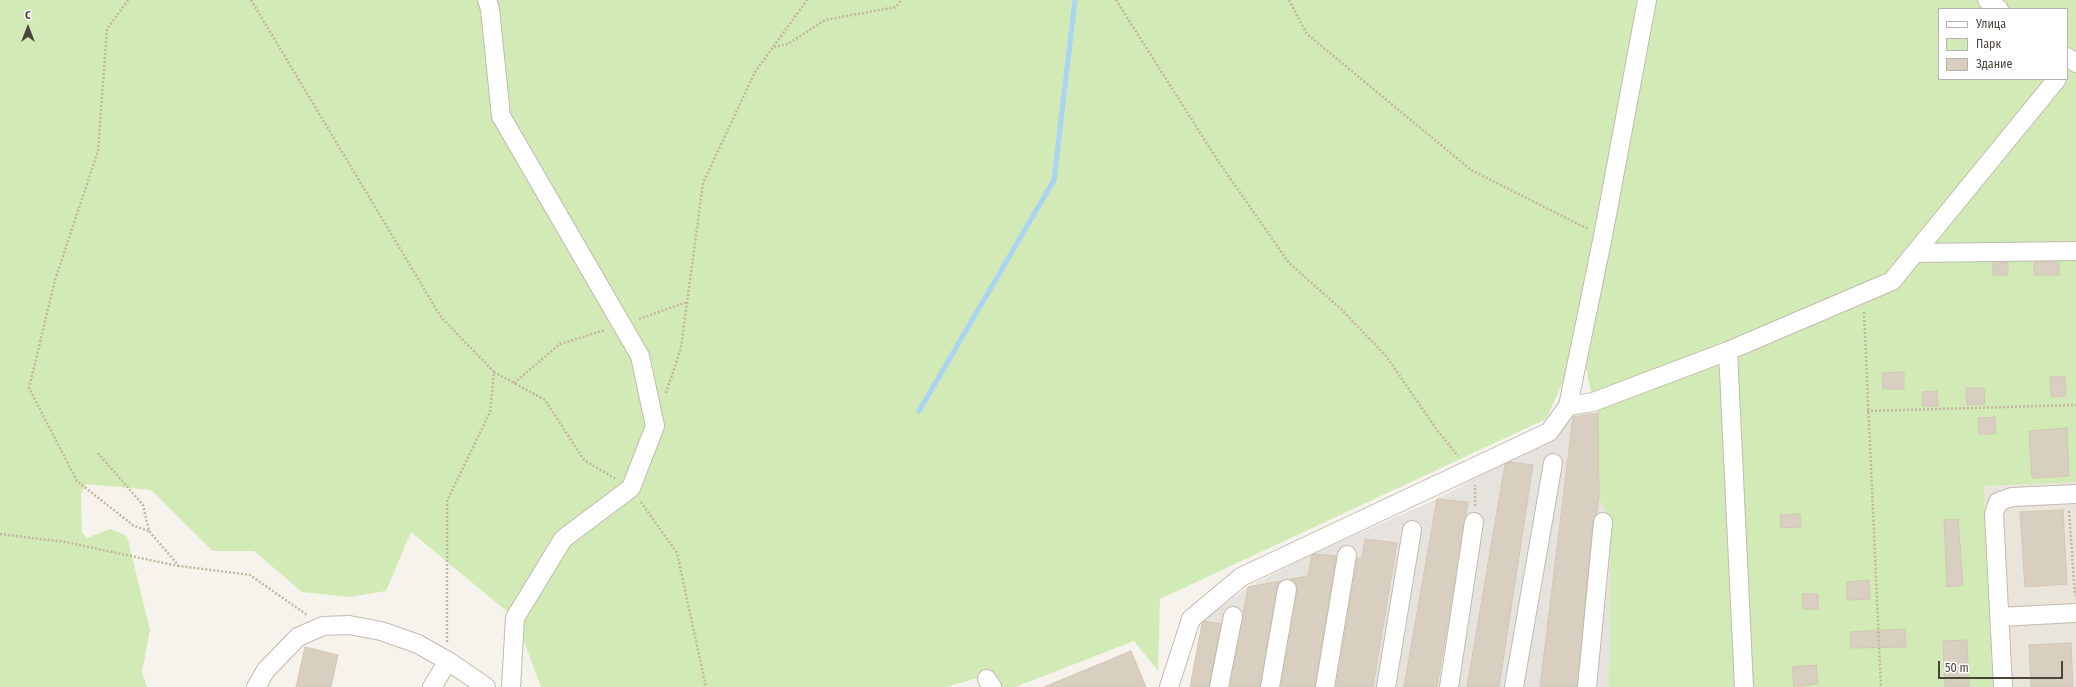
<!DOCTYPE html>
<meta charset="utf-8">
<style>
body{margin:0}
#map{position:relative;width:2076px;height:687px;overflow:hidden;background:#f6f3ec;font-family:"Fira Sans Condensed",sans-serif}
canvas{display:block}
.legend{position:absolute;left:1938px;top:8px;width:130px;height:72px;box-sizing:border-box;background:#fff;border:1px solid #b7b4b0;margin:0;padding:5px 7px;list-style:none;font-size:12px;color:#4b4439}
.legend li{display:flex;align-items:center;gap:8px;height:20px}
.legend b{width:20px;border:1px solid #b7b4b0}
.north{position:absolute;left:8px;top:8px;width:40px;height:40px;-webkit-text-stroke:3px #fff;paint-order:stroke;rotate:0deg;font-size:11px;font-weight:700;line-height:16px;text-align:center;color:#4b4439}
.north::after{content:'';display:block;margin:auto;width:14px;height:18px;background:#4b4439;clip-path:polygon(50% 0,100% 100%,50% 72%,0 100%)}
.scale{position:absolute;left:1938px;top:661px;width:125px;height:18px;box-sizing:border-box;border:2px solid #4b4439;border-top:0;padding-left:5px;font-size:12px;line-height:14px;white-space:nowrap;color:#4b4439;-webkit-text-stroke:3px #fff;paint-order:stroke}
</style>
<div id="map">
<canvas width="2076" height="687"></canvas>
<ul class="legend">
<li><b style="height:5px;background:#fff"></b>Улица</li>
<li><b style="height:11px;background:#d2eab5"></b>Парк</li>
<li><b style="height:11px;background:#d8cfc1"></b>Здание</li>
</ul>
<div class="north">С</div>
<div class="scale">50 m</div>
</div>
<script>
const c = document.querySelector('canvas').getContext('2d');
c.lineJoin = 'round';
function fillPath(path, color) { c.fillStyle = color; c.fill(path, 'evenodd'); }
const toPath = rows => new Path2D(rows.map(r => 'M' + r).join(''));
function strokePath(path, color, width, dash) { c.strokeStyle = color; c.lineWidth = width; c.lineCap = dash ? 'butt' : 'round'; c.setLineDash(dash || []); c.stroke(path); }
const residential = toPath([
 [2076,482,2076,687,1993,687,1984,486]
]);
const industrial = toPath([
 [1574,412,1598,413,1599,498,1610,521,1609,687,1190,687,1202,621,1248,587,1312,554,1437,499,1506,461,1550,443]
]);
const green = toPath([
 [0,0,2076,0,2076,482,1984,486,1993,687,1609,687,1610,521,1599,498,1598,413,1593,402,1581,344,1546,419,1160,599,1158,671,1134,641,1015,687,995,687,990,674,947,687,541,687,515,618,411,532,386,591,348,597,302,592,254,551,213,551,151,490,86,484,81,493,82,533,87,538,110,529,127,536,150,630,142,672,147,687,0,687],
 [1939,9,2067,9,2067,79,1939,79]
]);
const stream = toPath([
 [919,411,1054,180,1075,0]
]);
const building = toPath([
 [2008,262,2008,275,1993,275,1993,263,2008,262],
 [2034,262,2059,262,2059,275,2034,275,2034,262],
 [1904,372,1904,389,1883,389,1882,373,1904,372],
 [2050,377,2065,377,2066,396,2051,397,2050,377],
 [1966,388,1984,388,1985,404,1967,405,1966,388],
 [1937,391,1938,406,1923,406,1922,392,1937,391],
 [1598,413,1599,498,1597,513,1593,521,1577,687,1540,687,1573,417,1598,413],
 [1995,417,1996,434,1979,434,1978,418,1995,417],
 [2067,428,2069,476,2032,478,2029,431,2067,428],
 [1510,462,1533,465,1499,687,1467,687,1505,464,1510,462],
 [1437,499,1468,502,1437,687,1404,687,1437,499],
 [2063,510,2067,584,2025,587,2020,512,2063,510],
 [1800,514,1801,527,1781,528,1780,515,1800,514],
 [1958,519,1963,585,1947,587,1944,520,1958,519],
 [1365,539,1397,543,1373,687,1336,687,1357,558,1362,558,1365,539],
 [1315,554,1336,556,1315,687,1281,687,1297,591,1297,585,1290,579,1308,576,1312,555,1315,554],
 [1869,580,1870,599,1847,600,1847,582,1869,580],
 [1281,581,1277,587,1260,687,1230,687,1248,587,1281,581],
 [1803,594,1818,594,1818,609,1803,609,1803,594],
 [1204,621,1221,624,1209,687,1190,687,1202,624,1204,621],
 [1905,629,1906,647,1851,648,1850,632,1905,629],
 [1967,640,1969,687,1945,687,1943,641,1967,640],
 [2071,643,2073,687,2031,687,2029,645,2071,643],
 [305,647,338,655,331,687,296,687,305,647],
 [1131,651,1146,687,1044,687,1131,651],
 [1816,665,1818,684,1794,687,1792,667,1816,665]
]);
const path = toPath([
 [128,0,107,29,98,151,55,280,29,388,77,481,134,526,149,531],
 [251,0,441,317,494,372,490,412,447,501,447,642],
 [1116,0,1218,161,1289,263,1341,309,1386,356,1437,430,1458,456],
 [1289,0,1307,34,1471,170,1588,229],
 [774,47,788,44,825,20,896,7,901,0],
 [1864,312,1881,687],
 [639,319,687,302],
 [494,372,545,400,584,460,616,479],
 [514,383,560,344,605,330],
 [666,393,681,348,703,183,755,72,807,0],
 [1867,411,2076,405],
 [98,453,143,505,149,531,179,566,250,575,307,615],
 [641,502,677,553,706,687],
 [1475,506,1475,485],
 [2069,511,2075,596],
 [0,534,65,542,178,566]
]);
const minor = toPath([
 [487,0,490,9,501,116,640,356,655,426,631,488,563,539,515,618,511,687],
 [1987,0,1999,9],
 [2067,57,2076,63],
 [1916,253,2076,251],
 [1728,351,1744,687],
 [1568,406,1593,402,1728,351,1892,281,2057,79],
 [1999,617,2076,613],
 [987,679,992,687],
 [256,687,266,670,298,637,323,626,349,625,381,631,418,644,448,661,486,687],
 [432,687,448,661],
 [1169,687,1191,619,1241,577,1549,432,1568,406,1603,236,1647,0],
 [1219,687,1233,616],
 [1270,687,1287,589],
 [1325,687,1347,555],
 [1386,687,1412,530],
 [1449,687,1474,522],
 [1514,687,1553,463],
 [1587,687,1603,522],
 [2003,687,1994,514,1998,502,2012,497,2076,494]
]);
fillPath(residential, '#eae5da');
fillPath(industrial, '#e6e2dd');
fillPath(green, '#d2eab5');
strokePath(stream, '#a9d4f2', 5);
fillPath(building, '#d8cfc1');
strokePath(building, '#d3c7b4', 1);
strokePath(minor, '#c2bbae', 20);
strokePath(path, '#c4b79f', 2.5, [2, 2]);
strokePath(minor, '#fff', 18);
</script>
